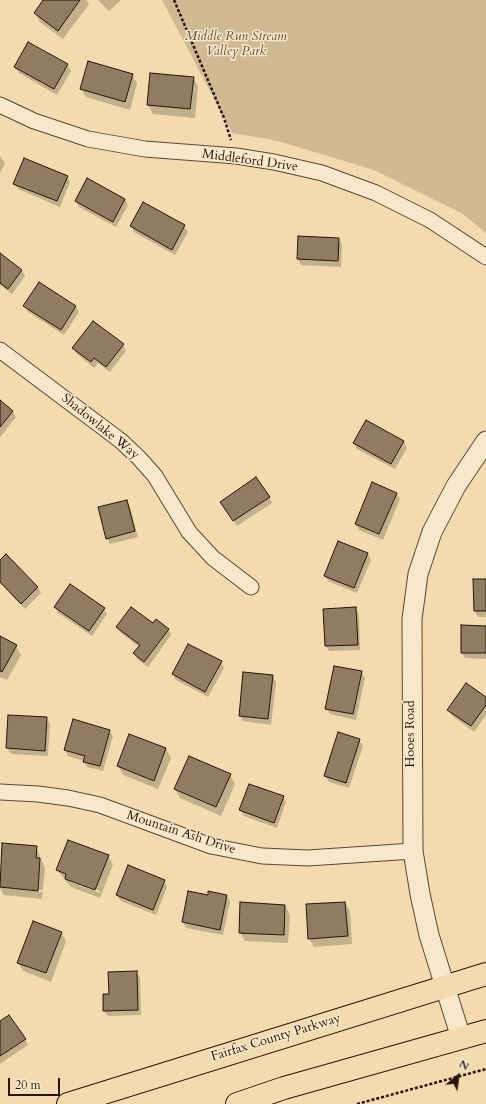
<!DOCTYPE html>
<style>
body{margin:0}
#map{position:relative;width:486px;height:1104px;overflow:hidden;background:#f3dbaf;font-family:Cardo,serif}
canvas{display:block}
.north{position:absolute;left:438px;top:1056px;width:40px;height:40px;-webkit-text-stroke:3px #f7e8cb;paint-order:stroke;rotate:29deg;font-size:11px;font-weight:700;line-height:16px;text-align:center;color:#28130b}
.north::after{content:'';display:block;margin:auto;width:14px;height:18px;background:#28130b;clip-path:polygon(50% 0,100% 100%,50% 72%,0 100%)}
.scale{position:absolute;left:8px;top:1078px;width:52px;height:18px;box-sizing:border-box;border:2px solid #28130b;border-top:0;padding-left:5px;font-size:12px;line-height:14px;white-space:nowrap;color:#28130b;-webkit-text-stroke:3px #f7e8cb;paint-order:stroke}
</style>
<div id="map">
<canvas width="486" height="1104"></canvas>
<div class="north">N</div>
<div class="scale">20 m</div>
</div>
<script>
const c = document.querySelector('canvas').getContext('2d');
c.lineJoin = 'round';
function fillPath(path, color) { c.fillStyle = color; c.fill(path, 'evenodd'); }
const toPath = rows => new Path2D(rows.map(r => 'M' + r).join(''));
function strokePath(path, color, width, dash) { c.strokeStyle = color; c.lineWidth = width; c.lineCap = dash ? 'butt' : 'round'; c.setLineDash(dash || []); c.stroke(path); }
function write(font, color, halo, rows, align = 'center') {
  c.font = font + ' Cardo,serif'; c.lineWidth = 3; c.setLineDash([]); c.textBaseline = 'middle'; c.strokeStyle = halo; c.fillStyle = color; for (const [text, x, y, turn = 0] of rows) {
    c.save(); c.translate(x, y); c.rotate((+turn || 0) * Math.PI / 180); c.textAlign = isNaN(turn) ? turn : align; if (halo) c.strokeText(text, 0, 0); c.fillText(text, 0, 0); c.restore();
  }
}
const green = toPath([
 [162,0,486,0,486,233,463,214,374,170,278,141,232,133]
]);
const shadow = toPath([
 [44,0,86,0,89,4,63,39,40,22,35,13],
 [98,0,121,0,109,11],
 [67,65,71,71,57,95,19,73,15,67],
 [132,75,137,83,130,110,86,97,81,89],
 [193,78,198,86,195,118,153,114,148,105],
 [0,156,5,163,0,173],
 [67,177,70,182,60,207,18,189,14,184],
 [125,199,128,205,116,227,79,207,76,201],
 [131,226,184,226,188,232,175,255,134,232],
 [339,239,342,245,341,267,301,265,298,259],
 [0,254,22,271,25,276,12,294,0,285],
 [25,306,76,307,79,312,64,335,28,312],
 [123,345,126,351,110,372,98,363,94,368,77,354,73,348],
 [0,401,13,412,16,417,0,437],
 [366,421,404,442,407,448,395,469,357,449,354,443],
 [396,493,400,499,383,540,359,530,356,524],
 [269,497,272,503,237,526,225,508],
 [127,501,130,507,138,537,110,544,107,538],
 [368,554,371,560,357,593,328,581,325,576],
 [0,561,38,587,41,593,25,609,0,583],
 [474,580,486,580,486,617,478,617,475,611],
 [55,607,104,609,107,614,92,636,58,613],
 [355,608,359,614,360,650,329,651,326,646],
 [154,625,168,629,171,635,148,667,137,659,134,653,139,647,121,633,117,627],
 [486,627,486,659,465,658,462,653],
 [0,637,16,646,21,655,7,680,0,677],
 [188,645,221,662,224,668,208,697,176,680,173,674],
 [361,672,365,678,356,720,330,714,327,708],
 [272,676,276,682,271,725,243,721,240,716],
 [486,698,486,715,474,732,452,716,449,710],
 [9,716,46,718,50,724,48,756,11,754,7,748],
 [109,731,113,736,103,771,87,767,84,761,68,756,65,750],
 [130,735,166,749,171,758,158,789,123,775,118,766],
 [359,740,363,746,349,788,329,782,325,776],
 [230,775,235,784,221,816,180,798,175,789],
 [283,797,286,802,277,828,244,816,240,810],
 [3,844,36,847,45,868,42,899,4,895,0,888],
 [4,886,43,890,42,892,4,888],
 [108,856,113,864,100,898,71,887,57,870],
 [70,879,100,891,100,893,70,882],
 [164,881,167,887,156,915,121,901,117,895],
 [227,896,230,902,223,935,186,928,183,922],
 [345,903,350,911,352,944,314,947,309,938],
 [285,906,290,915,288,943,245,941,240,932],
 [61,932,66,941,51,982,23,971,18,963],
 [136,972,140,978,141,1015,108,1016,104,1011,110,995],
 [0,1022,25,1040,28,1045,0,1064]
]);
const building = toPath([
 [43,0,80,0,58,31,34,13,43,0],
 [28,42,68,64,54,89,14,67,28,42],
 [88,61,133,74,125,102,80,89,88,61],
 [150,73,194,77,190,109,147,105,150,73],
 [24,158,68,176,57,201,13,184,24,158],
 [87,178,125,199,113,222,75,201,87,178],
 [143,202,185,225,172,250,130,226,143,202],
 [298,236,339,238,338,261,297,259,298,236],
 [0,253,22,270,8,289,0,283,0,253],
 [39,282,76,306,61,330,23,306,39,282],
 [93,321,124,344,106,367,94,358,91,362,72,348,93,321],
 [0,400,13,411,0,427,0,400],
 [366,420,404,441,391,464,353,443,366,420],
 [256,477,270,497,233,521,220,502,256,477],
 [372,482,397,493,379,534,355,524,372,482],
 [127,500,135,531,106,539,98,507,127,500],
 [338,541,368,553,354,588,324,576,338,541],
 [6,554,38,587,21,604,0,582,0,560,6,554],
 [473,579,486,579,486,611,474,611,473,579],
 [70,584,105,608,89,631,54,607,70,584],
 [131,607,153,623,156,619,169,629,144,662,133,653,140,645,116,627,131,607],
 [356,607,358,645,325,646,323,609,356,607],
 [461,625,486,626,486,653,461,653,461,625],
 [0,636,17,645,2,672,0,671,0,636],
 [188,644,222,661,205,692,172,674,188,644],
 [334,666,362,671,353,714,325,709,334,666],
 [243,672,273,675,268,719,239,716,243,672],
 [466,683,486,697,486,705,471,726,447,710,466,683],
 [8,715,47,717,45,751,6,748,8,715],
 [73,719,110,730,100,766,83,762,85,756,64,750,73,719],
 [338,732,360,739,346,783,324,776,338,732],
 [129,734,166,748,154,781,117,766,129,734],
 [189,756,231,774,216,807,174,789,189,756],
 [249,784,284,796,274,823,239,810,249,784],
 [68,840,109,855,95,890,65,879,66,874,56,870,68,840],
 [2,843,37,846,36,858,40,858,38,891,0,887,2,843],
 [128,865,165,880,153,910,116,895,128,865],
 [188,891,208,895,208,891,227,895,220,930,182,922,188,891],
 [240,902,285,905,284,935,239,933,240,902],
 [345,902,348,936,308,939,306,904,345,902],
 [33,921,62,932,46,973,17,963,33,921],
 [137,971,138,1010,103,1011,103,994,109,994,108,972,137,971],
 [9,1015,26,1039,0,1056,0,1021,9,1015]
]);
const path = toPath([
 [174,0,224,118,231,140],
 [357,1104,486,1069]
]);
const minor = toPath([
 [0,105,34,121,88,139,145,149,236,156,274,162,322,173,376,193,430,220,486,257],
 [0,350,121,441,139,458,155,476,189,532,213,558,251,587],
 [0,792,38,794,68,798,100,805,211,846,262,856,308,858,413,851]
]);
const tertiary = toPath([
 [461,1038,429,935,420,894,413,851,412,619,418,574,432,532,456,486,486,441]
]);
const trunk = toPath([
 [68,1104,486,974],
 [237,1104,284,1088,486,1031]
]);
const parkNames = [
 ["Middle Run Stream",236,37],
 ["Valley Park",236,52]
];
const streetNames = [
 ["Middleford Drive",250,161,8],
 ["Shadowlake Way",100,427,39],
 ["Hooes Road",411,734,-90],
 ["Mountain Ash Drive",181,833,18],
 ["Fairfax County Parkway",276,1038,-17]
];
fillPath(green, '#d0b993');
fillPath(shadow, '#0003');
fillPath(building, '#927b60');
strokePath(building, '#28130b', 1);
strokePath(minor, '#5b4534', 17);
strokePath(tertiary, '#5b4534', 21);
strokePath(trunk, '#28130b', 24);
strokePath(path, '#28130b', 2.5, [3, 2]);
strokePath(minor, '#f7e8cb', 15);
strokePath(tertiary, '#f7e8cb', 19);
strokePath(trunk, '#f3dbaf', 22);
write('italic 13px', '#634d3b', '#f7e8cb', parkNames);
write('13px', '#28130b', '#f7e8cb', streetNames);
</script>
